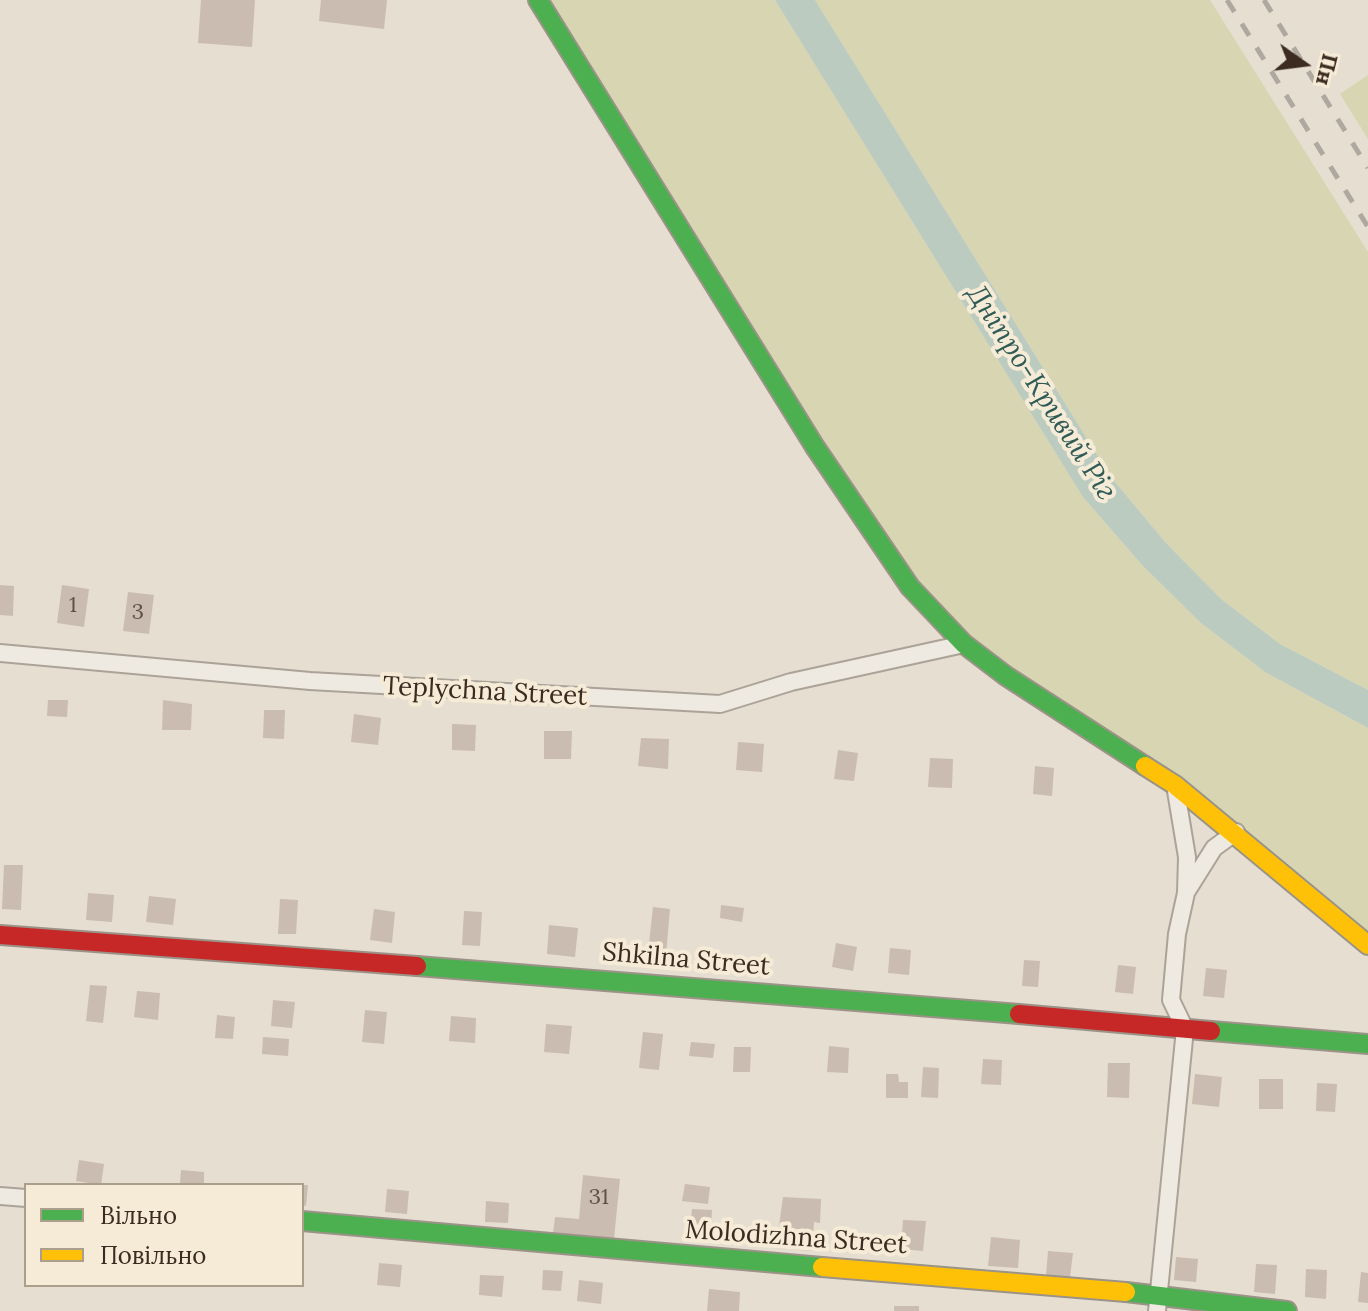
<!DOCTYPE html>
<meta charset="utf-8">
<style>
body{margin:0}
#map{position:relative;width:1368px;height:1311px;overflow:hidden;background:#e6ded0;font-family:Lora,serif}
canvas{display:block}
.legend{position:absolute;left:24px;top:1183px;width:280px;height:104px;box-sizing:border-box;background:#f6ebd6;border:2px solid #ab9e8d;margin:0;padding:10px 14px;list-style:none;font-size:24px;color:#3b2b20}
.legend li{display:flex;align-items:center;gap:16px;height:40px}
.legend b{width:40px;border:2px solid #ab9e8d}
.north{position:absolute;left:1264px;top:24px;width:80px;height:80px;-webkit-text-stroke:6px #f6ebd6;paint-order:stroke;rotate:104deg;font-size:22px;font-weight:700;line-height:32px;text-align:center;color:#3b2b20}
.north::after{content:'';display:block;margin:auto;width:28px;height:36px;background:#3b2b20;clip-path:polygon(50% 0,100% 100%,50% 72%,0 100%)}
</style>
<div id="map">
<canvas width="1368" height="1311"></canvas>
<ul class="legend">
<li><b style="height:10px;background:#4caf50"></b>Вільно</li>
<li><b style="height:10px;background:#ffc107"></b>Повільно</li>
</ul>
<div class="north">Пн</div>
</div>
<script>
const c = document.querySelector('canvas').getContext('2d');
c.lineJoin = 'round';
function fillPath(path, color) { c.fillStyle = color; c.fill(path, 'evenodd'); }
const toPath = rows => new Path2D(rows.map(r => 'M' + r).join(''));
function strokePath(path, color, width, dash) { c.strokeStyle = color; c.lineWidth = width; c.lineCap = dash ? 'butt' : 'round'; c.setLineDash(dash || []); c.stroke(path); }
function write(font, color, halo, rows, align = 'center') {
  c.font = font + ' Lora,serif'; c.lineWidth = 8; c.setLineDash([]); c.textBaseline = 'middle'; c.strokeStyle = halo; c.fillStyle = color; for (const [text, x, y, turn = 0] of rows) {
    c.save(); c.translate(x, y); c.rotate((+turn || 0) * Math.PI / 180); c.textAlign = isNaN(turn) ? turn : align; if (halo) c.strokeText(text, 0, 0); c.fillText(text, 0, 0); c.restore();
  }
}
const green = toPath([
 [538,0,775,0,1083,497,1143,566,1201,623,1265,672,1368,728,1368,945,1236,832,1006,676,910,587],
 [815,0,1210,0,1368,252,1368,690,1280,644,1221,599,1166,543,1110,476],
 [1368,75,1368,139,1340,94]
]);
const water = toPath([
 [775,0,815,0,1110,476,1166,543,1221,599,1280,644,1368,690,1368,728,1265,672,1201,623,1143,566,1083,497]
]);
const building = toPath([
 [201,0,255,0,252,47,198,43],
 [321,0,387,0,384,29,319,21],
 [0,585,14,586,13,616,0,615],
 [62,585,89,589,84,627,57,623],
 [128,592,154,595,149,634,123,631],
 [48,700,68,700,67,717,47,716],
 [163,700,192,704,191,730,162,730],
 [264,710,285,710,284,739,263,738],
 [354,714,381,718,378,745,351,742],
 [452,724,476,725,475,751,452,750],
 [544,731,572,731,571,759,544,759],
 [641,738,669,739,668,769,638,766],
 [738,742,764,744,762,772,736,770],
 [838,750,858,753,854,781,834,779],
 [930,758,953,759,952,788,928,787],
 [1035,766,1054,768,1052,796,1033,794],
 [4,865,23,865,21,910,2,909],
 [88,893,114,895,112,922,86,920],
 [149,896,176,899,173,925,146,922],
 [280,899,298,900,296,934,278,934],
 [721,905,744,908,742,922,720,918],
 [653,907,670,909,666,955,648,953],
 [374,909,395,912,392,943,370,940],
 [464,911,482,912,480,946,462,945],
 [549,925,578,928,575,957,547,954],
 [836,943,857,947,853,971,832,967],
 [890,948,911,950,909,975,888,973],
 [1024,960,1040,961,1038,987,1022,986],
 [1118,965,1136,967,1133,994,1115,992],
 [1206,968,1227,970,1224,998,1203,996],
 [90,985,107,986,103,1023,86,1021],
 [137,991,160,993,158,1020,134,1017],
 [273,1000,295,1002,292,1028,271,1026],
 [365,1010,387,1012,384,1044,362,1042],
 [217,1015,235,1017,233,1039,215,1038],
 [451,1016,476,1018,475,1043,449,1041],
 [546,1024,572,1026,569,1054,544,1052],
 [643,1032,663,1034,659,1070,639,1068],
 [263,1037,289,1039,288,1056,262,1054],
 [691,1042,715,1044,713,1058,689,1056],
 [829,1046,849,1048,848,1073,827,1072],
 [734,1047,751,1047,750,1072,733,1072],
 [983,1059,1002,1060,1001,1085,981,1084],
 [1108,1063,1130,1063,1129,1098,1107,1097],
 [923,1067,939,1068,938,1098,921,1097],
 [886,1074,898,1074,899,1082,908,1082,908,1098,886,1098],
 [1195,1074,1222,1077,1219,1107,1192,1104],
 [1259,1079,1283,1079,1283,1109,1259,1109],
 [1317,1083,1337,1084,1335,1112,1316,1111],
 [79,1160,104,1164,101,1185,76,1181],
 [181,1170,204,1172,204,1185,180,1185],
 [583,1175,620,1179,614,1239,552,1242,555,1217,579,1219],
 [685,1184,710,1187,708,1204,682,1201],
 [302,1185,308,1185,306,1206,302,1205],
 [387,1189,409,1191,407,1214,385,1212],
 [783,1197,821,1199,820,1223,814,1222,812,1251,776,1248],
 [486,1201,509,1203,508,1223,485,1222],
 [692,1209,712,1210,710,1240,689,1239],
 [903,1220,926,1221,923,1251,901,1249],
 [991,1237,1020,1240,1018,1268,988,1266],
 [1048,1251,1073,1253,1070,1277,1046,1275],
 [1176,1257,1198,1259,1196,1282,1174,1280],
 [379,1263,402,1265,400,1287,377,1285],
 [1256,1264,1277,1265,1275,1294,1254,1292],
 [1306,1269,1327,1270,1326,1299,1305,1297],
 [543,1270,563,1271,561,1291,542,1290],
 [1361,1272,1368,1273,1368,1303,1358,1302],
 [480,1275,504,1276,502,1297,479,1295],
 [579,1280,603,1283,601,1304,577,1301],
 [709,1289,740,1292,739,1311,707,1311],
 [894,1306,919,1306,919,1311,894,1311]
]);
const street = toPath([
 [0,653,310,681,720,704,791,682,964,644],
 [1187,891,1214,848,1236,832],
 [0,1196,26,1198],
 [1157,1311,1185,1029,1171,1000,1177,934,1186,893,1187,857,1175,785]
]);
const fast = toPath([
 [538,0,815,447,910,587,964,644,1006,676,1145,766],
 [417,966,1019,1014],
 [1211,1031,1368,1044],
 [302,1221,822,1267],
 [1126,1292,1287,1311]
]);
const slow = toPath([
 [1145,766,1175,785,1368,945],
 [822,1267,1126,1292]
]);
const jam = toPath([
 [0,935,417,966],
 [1019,1014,1211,1031]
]);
const rail = toPath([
 [1227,0,1368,227],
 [1264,0,1368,168]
]);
const numberNames = [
 ["1",73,606],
 ["3",138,613],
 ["31",599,1198]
];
const streetNames = [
 ["Teplychna Street",485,692,3],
 ["Shkilna Street",686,960,5],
 ["Molodizhna Street",796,1238,4]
];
const waterNames = [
 ["Дніпро-Кривий Ріг",1041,393,57]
];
fillPath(green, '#d7d5b2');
fillPath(water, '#bbcbc0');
fillPath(building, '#cabcb0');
strokePath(street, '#aca398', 20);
strokePath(fast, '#9b9388', 22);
strokePath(slow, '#9b9388', 22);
strokePath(jam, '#9b9388', 22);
strokePath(street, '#eee9e1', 16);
strokePath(fast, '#4caf50', 18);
strokePath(slow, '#ffc107', 18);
strokePath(jam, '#c62828', 18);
strokePath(rail, '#aea8a1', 5, [14, 14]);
write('22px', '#5f4f44', null, numberNames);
write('26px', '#3b2b20', '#f6ebd6', streetNames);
write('italic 28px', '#2f5b56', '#f6ebd6', waterNames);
</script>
